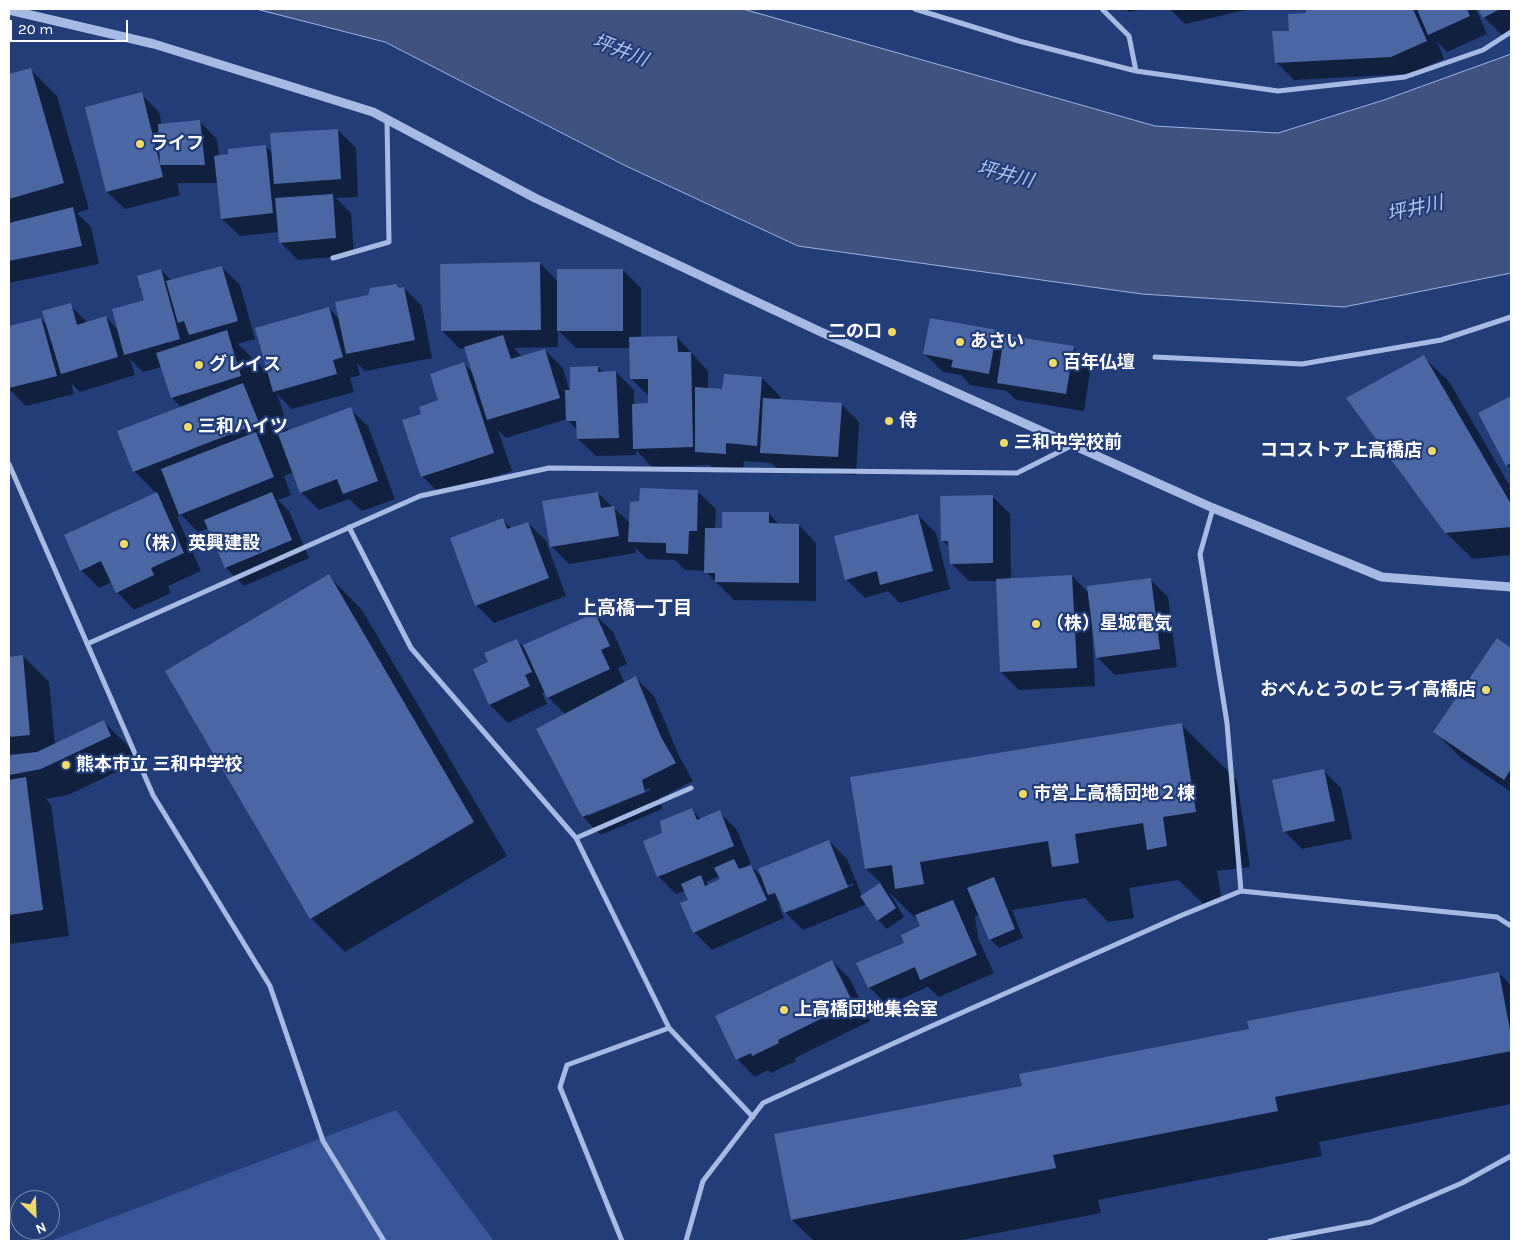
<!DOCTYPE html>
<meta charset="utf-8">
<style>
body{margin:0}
#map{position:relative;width:1520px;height:1250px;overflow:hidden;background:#233d79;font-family:Karla,sans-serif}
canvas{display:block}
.frame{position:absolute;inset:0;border:10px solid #fff;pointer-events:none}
.north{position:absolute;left:10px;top:1190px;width:50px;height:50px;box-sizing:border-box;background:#233d79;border:1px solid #7b8baf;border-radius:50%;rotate:156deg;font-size:14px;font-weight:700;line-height:20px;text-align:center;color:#fff}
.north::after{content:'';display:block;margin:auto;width:18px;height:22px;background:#efda69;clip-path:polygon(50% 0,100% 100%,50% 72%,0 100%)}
.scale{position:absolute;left:10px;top:20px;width:118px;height:22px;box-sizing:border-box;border:2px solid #fff;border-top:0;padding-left:6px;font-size:15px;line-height:18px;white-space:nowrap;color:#fff;-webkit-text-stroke:4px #233d79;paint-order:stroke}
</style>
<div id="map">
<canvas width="1520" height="1250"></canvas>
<div class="frame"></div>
<div class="north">N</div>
<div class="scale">20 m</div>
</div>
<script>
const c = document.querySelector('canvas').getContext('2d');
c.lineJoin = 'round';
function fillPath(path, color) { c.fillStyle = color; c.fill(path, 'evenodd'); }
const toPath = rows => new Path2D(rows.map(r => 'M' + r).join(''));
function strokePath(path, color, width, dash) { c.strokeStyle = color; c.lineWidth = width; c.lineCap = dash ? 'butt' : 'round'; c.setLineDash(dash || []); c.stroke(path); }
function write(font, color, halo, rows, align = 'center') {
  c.font = font + ' Karla,"Noto Sans JP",sans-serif'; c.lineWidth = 4.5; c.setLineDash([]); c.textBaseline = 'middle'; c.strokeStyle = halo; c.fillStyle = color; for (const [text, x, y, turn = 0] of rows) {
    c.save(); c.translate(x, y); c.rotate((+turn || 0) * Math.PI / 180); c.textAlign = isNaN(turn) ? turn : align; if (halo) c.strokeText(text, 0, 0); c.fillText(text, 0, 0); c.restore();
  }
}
const green = toPath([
 [396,1110,494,1241,50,1241]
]);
const water = toPath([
 [256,9,743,9,1155,126,1278,133,1384,100,1511,54,1511,273,1344,307,1142,294,798,246,626,166,385,42,256,9]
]);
const shadow = toPath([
 [1126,9,1144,9,1129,12],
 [1170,9,1250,9,1185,24],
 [1307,9,1372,9,1374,11,1387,9,1476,9,1487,34,1447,52,1437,41,1444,59,1409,74,1294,80,1276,62,1307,14],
 [1480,9,1511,9,1511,30,1502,35,1484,17],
 [30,69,57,96,89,209,77,213,91,227,99,264,9,283,9,76],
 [141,94,159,112,162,125,199,121,217,139,219,156,265,146,273,153,338,130,356,148,358,197,336,198,351,213,354,255,298,260,280,242,280,232,240,236,222,219,218,183,177,183,180,195,125,209,107,192],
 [540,263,558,282,623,270,641,288,641,338,677,337,708,371,708,390,723,391,762,378,780,396,779,401,841,404,859,422,856,475,779,470,771,463,744,461,743,471,714,469,710,465,652,467,636,450,636,455,596,456,578,439,578,431,567,419,506,438,498,430,512,471,440,494,422,476,423,414,440,401,464,364,473,373,466,348,460,349,442,331],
 [558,330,576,348,630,348,631,379,650,397,650,404,634,405,634,390,616,372,603,372,598,367,571,396,563,368,545,350,522,357,514,348,558,347],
 [222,267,240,285,255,339,238,344,270,375,329,308,340,320,399,289,404,288,422,306,432,358,365,371,357,363,360,375,350,378,354,392,292,409,277,394,286,421,282,422,289,431,350,409,368,426,395,499,362,511,349,499,319,510,301,492,294,472,284,476,291,495,278,500,289,511,309,558,244,586,226,568,209,528,198,532,181,515,177,517,201,571,168,586,171,593,134,610,117,592,112,582,99,588,81,570,157,494,134,471,182,408,172,398,162,367,143,372,130,359,135,375,80,392,71,383,74,394,26,406,9,389,9,328,41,319,48,326,70,305,88,323,106,317,119,331,145,301,161,270,172,281],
 [996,331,1005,340,1073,347,1091,365,1084,411,1016,400,1007,391,970,385,961,375,943,372,925,354],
 [1424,357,1450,383,1511,488,1511,555,1473,559,1446,533],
 [1511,397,1511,469,1507,465,1479,414],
 [698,492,716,509,715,529,723,529,768,513,780,525,799,525,816,543,816,601,734,600,705,571,685,570,675,560,647,559,635,547,636,553,569,564,551,546,598,493,630,523],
 [992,496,1010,514,1011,579,1072,576,1089,593,1150,579,1168,597,1177,667,1115,675,1097,657,1094,630,1092,630,1095,686,1019,690,1001,672,997,581,969,581,951,563,950,548,942,540],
 [918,515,936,533,950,589,900,603,888,591,865,598,847,580,835,537],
 [503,520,512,529,528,523,546,541,566,596,494,623,476,605],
 [329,576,362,610,507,856,345,952,311,918],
 [595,615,613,632,627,664,618,668,625,684,636,678,654,696,679,756,693,781,660,798,662,809,601,835,583,817,566,715,548,697,546,691,542,693,547,704,508,723,490,705,474,670,490,663,516,640,527,650],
 [650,788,651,790,588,816,588,813],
 [1497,640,1511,649,1511,792,1461,758,1434,731],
 [23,656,49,682,55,745,104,722,130,748,137,762,68,795,46,799,51,805,69,936,9,944,9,658],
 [1182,725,1237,780,1250,867,1217,871,1222,901,1203,904,1179,880,1129,888,1134,918,1108,922,1085,898,1012,910,1023,938,999,948,990,939,980,915,975,916,978,938,994,973,939,997,928,987,887,1005,869,987,922,927,920,923,889,892,904,917,887,929,878,920,867,904,803,930,785,912,777,902,784,918,712,950,694,932,689,901,685,891,676,894,658,876,663,834,692,810,701,819,719,812,737,830,751,864,749,864,763,878,829,841,847,859,862,896,881,883,866,869],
 [720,876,721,880,709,885,706,882],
 [853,883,854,885,792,911,790,909],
 [1323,770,1341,788,1352,839,1302,849,1284,831],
 [832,961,850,979,870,1021,795,1058,796,1061,771,1073,768,1070,755,1077,737,1059],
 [1499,973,1511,985,1511,1104,1319,1142,1322,1156,1098,1200,1101,1213,956,1241,814,1241,792,1220,1023,1087,1251,1030]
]);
const building = toPath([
 [1306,9,1413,9,1427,41,1391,57,1275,63,1272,31,1289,31,1288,14,1306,13],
 [1417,9,1467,9,1470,16,1428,35],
 [1478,9,1500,9,1483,18],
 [31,68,64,183,9,199,9,74],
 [142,92,163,177,106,192,85,107],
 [200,120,205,165,160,165,158,124],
 [338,129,341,179,274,184,270,133],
 [266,145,273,213,221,219,214,156,228,154,228,149],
 [333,194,336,238,279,243,275,198],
 [73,207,82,246,9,261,9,223],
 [540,262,541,330,441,331,440,264],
 [222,266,238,321,189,335,184,321,178,323,166,281],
 [161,269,180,339,124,355,112,309,144,300,137,276],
 [557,269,623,269,623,331,557,331],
 [396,284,399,288,404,287,415,340,346,354,335,302,368,295,370,288],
 [71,303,77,325,106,316,118,357,61,374,42,311],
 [329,307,343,357,333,360,337,374,273,392,255,328],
 [41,318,57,376,9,388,9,326],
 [930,318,997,330,989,374,951,367,953,360,923,354],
 [227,330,241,376,171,398,156,353],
 [503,335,511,359,545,349,560,398,487,420,464,347],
 [1004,335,1074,346,1066,394,997,383],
 [677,336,678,352,691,352,693,447,633,449,632,404,648,403,648,379,630,379,629,337],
 [1424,355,1511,504,1511,527,1445,533,1346,398],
 [464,362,494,453,421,477,402,420,421,414,419,407,438,400,430,374],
 [598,366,598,372,616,371,619,438,577,439,576,421,566,421,565,390,570,390,570,367],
 [724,374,762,377,757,446,726,443,726,454,695,452,695,387,722,389],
 [243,383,259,423,133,472,117,431],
 [1511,396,1511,463,1506,466,1478,413],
 [763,398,842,403,838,457,760,453],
 [351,407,378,481,343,494,337,479,300,493,278,434],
 [256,432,274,477,179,515,161,469],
 [640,488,698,490,697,531,689,531,688,554,666,553,666,543,628,542,630,502,639,501],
 [157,492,184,553,151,568,154,575,116,593,101,561,80,571,64,535],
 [272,492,292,540,225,568,204,520],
 [598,492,601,508,614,506,619,536,550,547,542,501],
 [993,495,993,563,950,564,948,541,941,541,940,496],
 [722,512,769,512,769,523,799,524,799,583,715,582,715,573,704,573,705,528,722,528],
 [918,514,933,571,880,585,877,571,845,580,834,536],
 [503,518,507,529,528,522,549,578,475,606,450,538],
 [329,574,474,822,310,919,165,671],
 [1072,575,1077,668,1000,672,996,579],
 [1151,578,1160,649,1096,658,1087,586],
 [595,613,610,646,601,650,610,669,547,698,523,645],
 [1497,638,1511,648,1511,769,1504,780,1433,732],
 [517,639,532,672,525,675,530,686,489,705,473,669,488,662,484,653],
 [23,655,30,735,9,737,9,657],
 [636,676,661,737,676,763,642,780,645,792,582,817,536,729],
 [104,720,111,736,41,769,9,775,9,751,10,755,37,752],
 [1182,723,1196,812,1163,817,1167,846,1147,850,1143,823,1075,834,1079,863,1052,867,1048,841,920,862,924,884,895,889,892,865,865,869,850,777],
 [1324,769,1335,821,1283,832,1272,780],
 [26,777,43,910,9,915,9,780],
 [692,808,697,820,720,810,734,846,657,877,643,841,662,833,660,821],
 [829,840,848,887,784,913,775,893,768,895,758,869],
 [734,859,739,869,751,865,767,900,693,933,680,903,688,900,681,884,701,875,705,886,720,879,714,868],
 [994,877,1015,929,989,940,967,888],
 [880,883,896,908,877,921,860,896],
 [953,900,977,955,920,980,915,967,868,988,856,963,904,943,901,935,920,926,915,915],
 [832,960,853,1003,778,1040,779,1043,752,1056,751,1053,736,1060,715,1016],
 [1499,972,1511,1035,1511,1051,1275,1097,1278,1111,1053,1155,1056,1168,791,1220,774,1134,1022,1086,1019,1074,1249,1029,1247,1021]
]);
const minor = toPath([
 [915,9,1019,41,1136,71,1278,91,1405,77,1483,50,1511,32],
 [1102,9,1129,36,1136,71],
 [333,258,389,242,387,120],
 [1155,357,1302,364,1441,340,1511,317],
 [9,464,153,795,270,986,323,1141,384,1241],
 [349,527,411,648,576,838,669,1028,753,1117],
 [87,644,420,496,549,468,1017,473,1073,445],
 [576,838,691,788],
 [1241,891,1497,917,1511,926],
 [622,1241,560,1087,567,1065,669,1028],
 [686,1241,703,1181,763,1103,925,1029,1180,916,1241,891,1227,723,1200,554,1213,508],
 [1270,1241,1371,1222,1462,1183,1511,1156]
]);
const tertiary = toPath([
 [9,10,154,44,373,112,535,198,821,332,1213,508,1382,577,1511,587]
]);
const markers = [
 [140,144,5,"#efda69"],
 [892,332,5,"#efda69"],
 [960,342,5,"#efda69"],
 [1053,363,5,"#efda69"],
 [199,365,5,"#efda69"],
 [889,421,5,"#efda69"],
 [188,427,5,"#efda69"],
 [1004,443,5,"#efda69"],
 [1432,451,5,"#efda69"],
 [124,544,5,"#efda69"],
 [1036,624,5,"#efda69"],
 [1486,690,5,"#efda69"],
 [66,765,5,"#efda69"],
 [1023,794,5,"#efda69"],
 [784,1010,5,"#efda69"]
];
const poiNames = [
 ["ライフ",150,144],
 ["二の口",882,332,"right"],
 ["あさい",970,342],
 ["百年仏壇",1063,363],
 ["グレイス",209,365],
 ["侍",899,421],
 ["三和ハイツ",198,427],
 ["三和中学校前",1014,443],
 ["ココストア上高橋店",1422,451,"right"],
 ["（株）英興建設",134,544],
 ["（株）星城電気",1046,624],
 ["おべんとうのヒライ高橋店",1476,690,"right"],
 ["熊本市立 三和中学校",76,765],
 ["市営上高橋団地２棟",1033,794],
 ["上高橋団地集会室",794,1010]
];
const waterNames = [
 ["坪井川",620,51,21],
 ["坪井川",1005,175,14],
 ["坪井川",1415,209,-13]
];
const neighbourhoodNames = [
 ["上高橋一丁目",635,609]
];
fillPath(green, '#375597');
fillPath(water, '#405380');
strokePath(water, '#9ab3e5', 1);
fillPath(shadow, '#0007');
fillPath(building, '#4b67a3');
strokePath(minor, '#a6bae4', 5);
strokePath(tertiary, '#a6bae4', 9);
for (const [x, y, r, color] of markers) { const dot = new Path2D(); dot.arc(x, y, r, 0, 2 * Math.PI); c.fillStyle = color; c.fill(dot); strokePath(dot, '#233d79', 2); }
write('bold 18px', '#fff', '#233d79', poiNames, 'left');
write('italic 19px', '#b1c4ec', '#233d79', waterNames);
write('bold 19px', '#fff', '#233d79', neighbourhoodNames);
</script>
